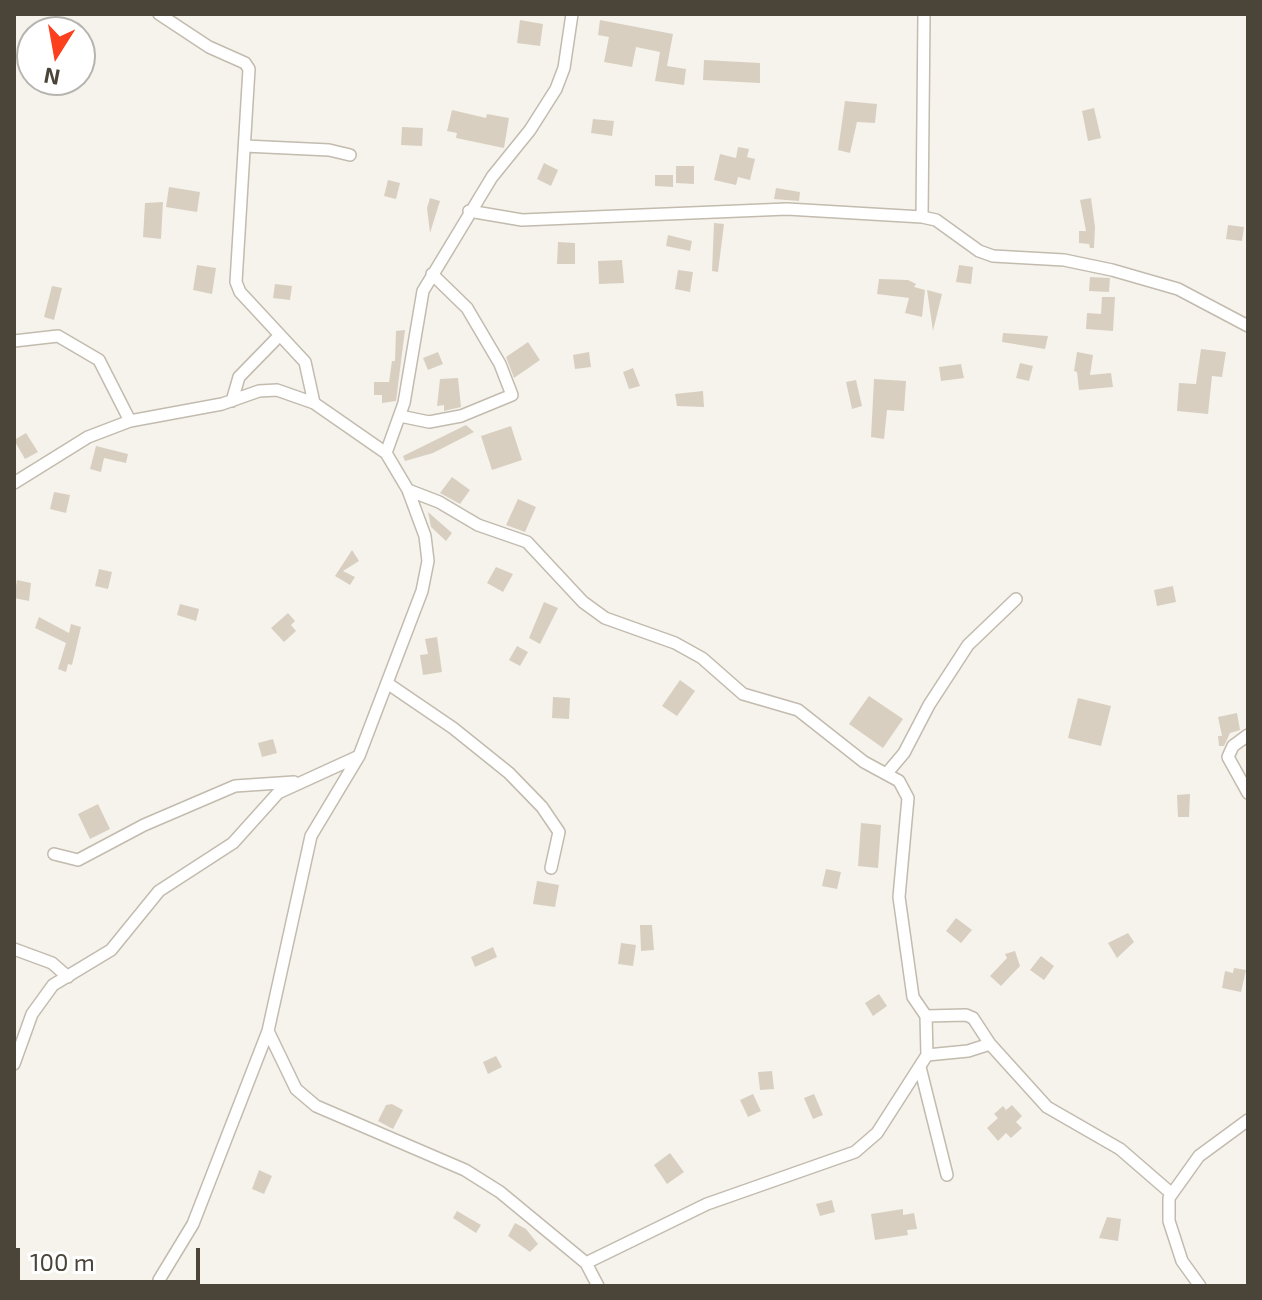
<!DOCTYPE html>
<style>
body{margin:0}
#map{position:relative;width:1262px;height:1300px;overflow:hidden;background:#f6f3ec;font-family:"Exo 2",sans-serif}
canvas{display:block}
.frame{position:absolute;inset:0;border:16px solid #4b4439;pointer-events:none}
.north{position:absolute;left:16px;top:16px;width:80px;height:80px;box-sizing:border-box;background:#fff;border:2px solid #b7b4b0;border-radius:50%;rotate:191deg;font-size:22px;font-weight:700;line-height:32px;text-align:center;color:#4b4439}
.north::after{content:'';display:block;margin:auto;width:28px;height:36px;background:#fc3f1d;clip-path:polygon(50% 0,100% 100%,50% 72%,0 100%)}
.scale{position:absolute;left:16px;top:1248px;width:184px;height:36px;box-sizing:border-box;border:4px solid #4b4439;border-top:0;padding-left:10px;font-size:24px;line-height:28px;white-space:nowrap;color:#4b4439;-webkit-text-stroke:6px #fff;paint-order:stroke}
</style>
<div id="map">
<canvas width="1262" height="1300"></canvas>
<div class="frame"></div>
<div class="north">N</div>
<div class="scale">100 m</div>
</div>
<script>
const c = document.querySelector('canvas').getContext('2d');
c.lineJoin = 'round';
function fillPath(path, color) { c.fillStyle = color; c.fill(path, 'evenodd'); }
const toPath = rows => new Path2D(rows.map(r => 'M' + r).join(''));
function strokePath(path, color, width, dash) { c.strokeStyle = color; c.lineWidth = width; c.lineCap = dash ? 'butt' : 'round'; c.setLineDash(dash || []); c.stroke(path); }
const building = toPath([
 [520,20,543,24,540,46,517,43],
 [600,20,673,34,667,66,686,69,684,85,655,81,660,52,636,47,632,67,604,62,609,37,598,35],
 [704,60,760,63,760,83,703,80],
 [845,101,877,104,875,123,857,122,850,153,838,150],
 [1094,108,1101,138,1088,141,1082,111],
 [452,110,486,118,487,114,509,118,504,148,456,138,457,133,447,131],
 [593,119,614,121,612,136,591,133],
 [402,127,423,128,422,146,401,145],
 [738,147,749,149,747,157,755,159,750,180,738,177,736,185,714,180,720,154,736,158],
 [544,163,558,170,551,186,537,179],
 [676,166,694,166,694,184,676,183],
 [655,175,673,175,673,187,655,186],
 [388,180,400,183,396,199,384,196],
 [169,187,200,192,197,212,166,207],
 [776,188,800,192,799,201,774,199],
 [430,198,440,201,430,233,427,208],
 [1091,198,1095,227,1094,248,1090,248,1089,244,1079,243,1079,231,1086,231,1080,200],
 [163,202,161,239,143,237,145,203],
 [714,223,724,224,718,272,712,271],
 [1228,225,1244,227,1242,241,1226,239],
 [668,235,692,241,690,251,666,246],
 [558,242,575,243,575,264,557,264],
 [622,260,624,283,599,284,598,261],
 [197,265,216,268,212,294,193,290],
 [959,265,973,267,971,284,956,282],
 [678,270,693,272,690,292,675,289],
 [1090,277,1110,278,1109,292,1089,291],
 [879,279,908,280,916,284,914,287,925,290,922,317,905,313,909,298,877,294],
 [275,284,292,286,290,300,273,298],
 [52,286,62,288,54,320,44,317],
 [927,290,942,294,933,331],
 [1102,297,1115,297,1113,331,1086,329,1087,313,1101,314],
 [405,330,396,401,382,403,382,395,374,395,374,382,389,382,392,361,395,361,396,331],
 [1003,333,1048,336,1045,349,1002,342],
 [528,342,540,360,514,378,506,357],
 [1201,349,1226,352,1222,377,1212,376,1208,414,1177,411,1179,383,1196,384],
 [438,352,443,364,428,370,423,358],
 [589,352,591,367,575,369,573,355],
 [1077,352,1093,355,1090,375,1111,373,1113,387,1079,390,1077,372,1074,371],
 [1020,363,1033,366,1029,381,1016,378],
 [961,364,964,378,941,381,939,367],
 [633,368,640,386,629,389,623,372],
 [458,378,461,407,444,411,444,405,437,406,440,379],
 [874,379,906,381,904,411,887,410,884,439,871,437],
 [856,380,862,406,852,409,846,382],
 [703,391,704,407,677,406,675,394],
 [466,425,474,432,433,453,405,461,403,456],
 [511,426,522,460,492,470,481,436],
 [26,433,38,452,25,459,14,440],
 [96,446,128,454,126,463,104,458,101,472,90,469],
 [452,477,470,490,460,504,440,493],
 [54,492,70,495,66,513,50,509],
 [518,499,536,507,525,532,506,525],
 [428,512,452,533,446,541,431,527],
 [352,550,359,561,343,571,355,577,350,585,335,576],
 [496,567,513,574,503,592,487,583],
 [99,569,112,572,108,589,95,586],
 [17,580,31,583,29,601,14,598],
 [1173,586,1176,602,1157,606,1154,590],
 [544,602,558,608,540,644,529,638],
 [180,604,199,609,196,621,177,615],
 [288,613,295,621,291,625,296,631,284,642,271,628],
 [39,617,69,633,71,624,81,627,72,665,68,664,66,672,58,669,66,643,35,628],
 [437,637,442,672,423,675,420,655,428,654,425,639],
 [517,646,528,652,520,666,509,660],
 [680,680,695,691,677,716,662,706],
 [869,696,903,719,883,748,849,724],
 [553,697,570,698,569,719,552,718],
 [1078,698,1111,706,1101,746,1068,738],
 [1237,713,1240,730,1230,733,1224,746,1219,746,1218,736,1222,736,1218,717],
 [273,739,277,753,262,757,258,743],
 [1190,794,1189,817,1178,817,1177,795],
 [98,804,110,829,90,839,78,814],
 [861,823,881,825,878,868,858,866],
 [826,869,841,872,837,889,822,886],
 [537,881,559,885,555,907,533,904],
 [956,918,972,930,961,943,946,931],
 [640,925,652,925,654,950,641,951],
 [1128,933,1134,942,1117,958,1108,943],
 [621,943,636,945,633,966,618,964],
 [493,947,497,957,475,967,471,957],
 [1015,951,1020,966,1001,986,990,976,1007,958,1005,954],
 [1041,956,1054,966,1044,980,1030,970],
 [1234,968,1246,970,1241,992,1222,988,1225,971,1233,973],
 [879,994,887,1006,873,1016,865,1003],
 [496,1056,502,1067,488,1074,483,1062],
 [772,1071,774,1089,760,1090,758,1072],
 [753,1094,761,1111,748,1117,740,1100],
 [814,1094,823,1115,813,1119,804,1098],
 [392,1104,403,1110,393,1129,378,1121,386,1105],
 [1012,1105,1022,1116,1016,1122,1022,1128,1011,1138,1006,1133,998,1141,987,1128,998,1118,994,1114,1003,1106,1006,1110],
 [670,1153,684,1172,667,1184,654,1165],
 [259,1170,272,1176,264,1194,252,1189],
 [832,1200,835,1212,820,1216,816,1204],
 [903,1209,903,1215,914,1213,917,1229,907,1230,908,1235,875,1240,871,1214],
 [457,1211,481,1225,476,1233,453,1218],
 [1107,1217,1121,1219,1118,1241,1099,1238],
 [515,1223,526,1229,538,1244,530,1252,508,1236]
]);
const minor = toPath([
 [159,14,209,47,245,63,249,69,236,282,240,292,305,362,314,403],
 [245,146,329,150,350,155],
 [469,211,522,220,787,209,922,217,936,220,979,251,993,256,1064,260,1112,270,1178,289,1248,326],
 [922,217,924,14],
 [14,341,58,336,99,360,130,421],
 [232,401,239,377,279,336],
 [400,416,429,422,461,416,512,395,500,364,467,308,432,274],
 [14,483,88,437,130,421,222,404,259,391,277,390,314,403,386,453],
 [408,490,439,502,478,525,527,542,583,602,605,618,675,643,702,658,743,694,798,710,864,762,899,781,908,798,899,897,913,997,926,1016,927,1055,877,1133,855,1152,707,1204,586,1263],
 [387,683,453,728,509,773,542,807,559,832,551,868],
 [1248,735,1233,746,1228,757,1248,793],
 [887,773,904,753,929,705,968,645,1016,599],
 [54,854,78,860,144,825,235,786,294,782],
 [14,949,52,963,68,977],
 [926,1016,966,1015,973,1018,990,1044,1047,1107,1120,1149,1172,1194],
 [268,1031,296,1089,316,1106,465,1170,500,1192,586,1263,598,1286],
 [927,1055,968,1051,990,1044],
 [14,1064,32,1014,53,985,111,950,159,891,233,843,278,793,359,756],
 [920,1067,947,1175],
 [159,1280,193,1224,268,1031,311,836,359,756,422,591,428,561,425,536,408,490,386,453,404,403,423,291,492,177,530,130,556,89,564,68,572,14],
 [1200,1286,1182,1261,1169,1221,1169,1198,1199,1156,1248,1120]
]);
fillPath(building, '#d8cfc1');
strokePath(minor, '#c2bbae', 14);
strokePath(minor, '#fff', 11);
</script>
